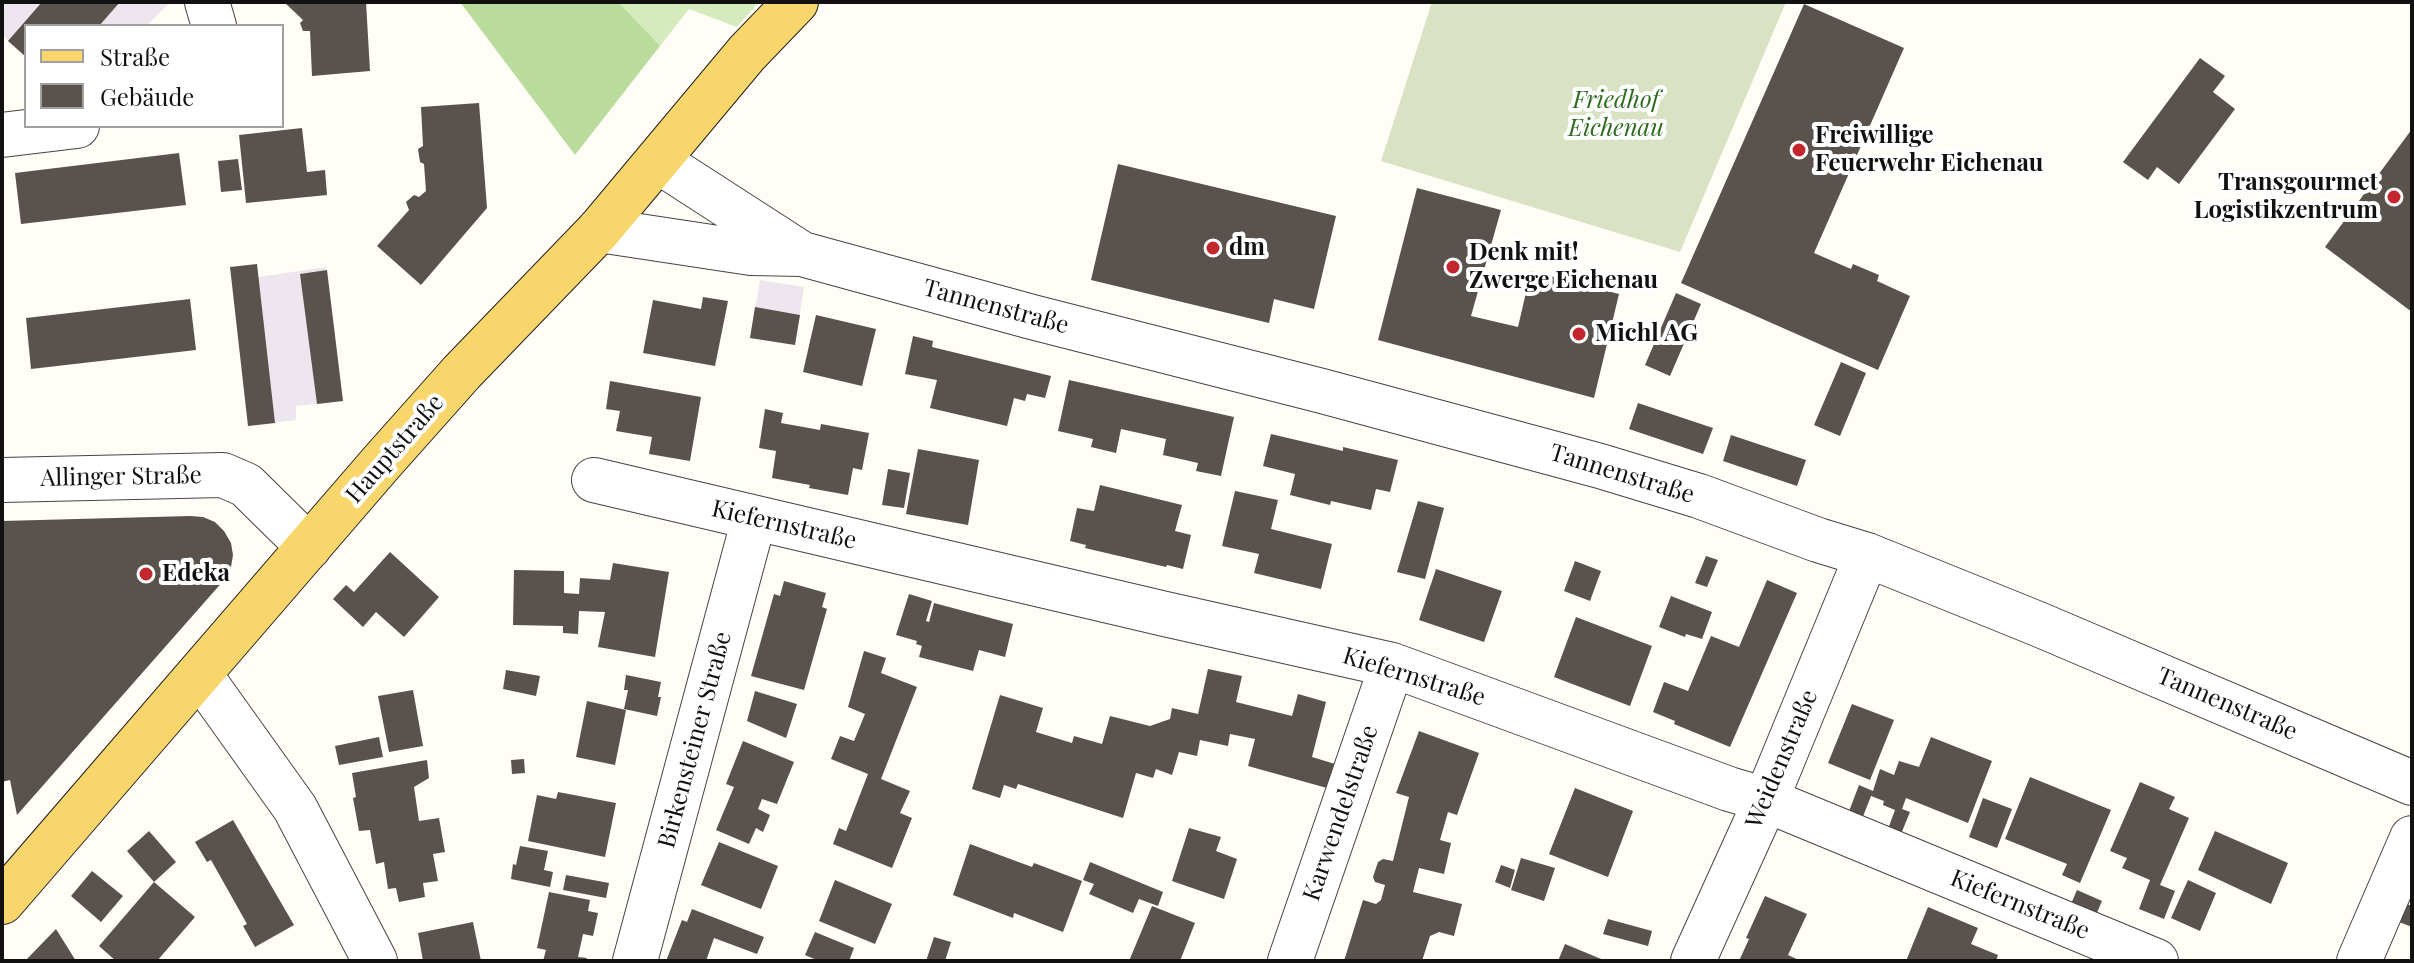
<!DOCTYPE html>
<meta charset="utf-8">
<style>
body{margin:0}
#map{position:relative;width:2414px;height:963px;overflow:hidden;background:#fffdf5;font-family:"Playfair Display",serif}
canvas{display:block}
.frame{position:absolute;inset:0;border:4px solid #111;pointer-events:none}
.legend{position:absolute;left:24px;top:24px;width:260px;height:104px;box-sizing:border-box;background:#fff;border:2px solid #a0a0a0;margin:0;padding:10px 14px;list-style:none;font-size:24px;color:#111}
.legend li{display:flex;align-items:center;gap:16px;height:40px}
.legend b{width:40px;border:2px solid #a0a0a0}
</style>
<div id="map">
<canvas width="2414" height="963"></canvas>
<div class="frame"></div>
<ul class="legend">
<li><b style="height:10px;background:#f9d66b"></b>Straße</li>
<li><b style="height:22px;background:#5a524d"></b>Gebäude</li>
</ul>
</div>
<script>
const c = document.querySelector('canvas').getContext('2d');
c.lineJoin = 'round';
function fillPath(path, color) { c.fillStyle = color; c.fill(path, 'evenodd'); }
const toPath = rows => new Path2D(rows.map(r => 'M' + r).join(''));
function strokePath(path, color, width, dash) { c.strokeStyle = color; c.lineWidth = width; c.lineCap = dash ? 'butt' : 'round'; c.setLineDash(dash || []); c.stroke(path); }
function write(font, color, halo, rows, align = 'center') {
  c.font = font + ' "Playfair Display",serif'; c.lineWidth = 8; c.setLineDash([]); c.textBaseline = 'middle'; c.strokeStyle = halo; c.fillStyle = color; for (const [text, x, y, turn = 0] of rows) {
    c.save(); c.translate(x, y); c.rotate((+turn || 0) * Math.PI / 180); c.textAlign = isNaN(turn) ? turn : align; if (halo) c.strokeText(text, 0, 0); c.fillText(text, 0, 0); c.restore();
  }
}
const industrial = toPath([
 [2,2,170,2,147,26,26,26,26,56,2,35],
 [326,267,343,401,296,406,296,420,248,426,232,281],
 [760,280,804,287,795,345,750,338]
]);
const green = toPath([
 [570,2,759,2,737,27,689,9,660,46]
]);
const forest = toPath([
 [460,2,618,2,660,46,575,155]
]);
const cemetery = toPath([
 [1432,2,1786,2,1680,252,1381,161]
]);
const building = toPath([
 [42,2,120,2,99,26,26,26,26,57,8,41],
 [284,2,366,2,370,71,312,76,310,31,303,31,300,23,303,20],
 [1804,4,1904,48,1814,253,1851,269,1853,264,1879,275,1877,281,1910,296,1878,370,1681,283],
 [2200,58,2225,76,2213,92,2235,109,2179,184,2157,167,2148,180,2123,162],
 [479,103,487,208,421,285,377,246,409,210,406,202,414,195,419,197,426,191,424,164,420,162,418,149,423,146,421,107],
 [302,128,307,172,325,170,327,195,246,203,239,135],
 [2412,129,2412,312,2325,247],
 [179,153,186,205,21,224,15,173],
 [238,159,242,190,221,192,218,161],
 [1118,164,1336,216,1314,309,1274,299,1269,323,1091,280],
 [1417,188,1501,210,1471,316,1518,327,1531,271,1619,294,1594,398,1378,340],
 [257,264,275,423,248,426,230,267],
 [327,270,343,401,317,404,300,274],
 [1676,293,1701,304,1670,376,1645,365],
 [703,297,728,301,715,366,643,353,653,300,701,309],
 [190,299,196,350,31,369,26,318],
 [755,307,800,315,795,345,750,338],
 [816,315,876,329,862,386,803,372],
 [913,336,933,341,932,347,1051,376,1045,398,1027,394,1025,401,1014,398,1007,426,930,408,937,380,905,374],
 [1841,362,1866,373,1840,436,1814,425],
 [1069,380,1234,417,1221,476,1196,471,1198,463,1163,455,1166,439,1121,429,1116,453,1091,447,1093,439,1058,431],
 [610,381,701,397,690,461,649,454,652,437,616,431,620,411,606,409],
 [1638,403,1713,428,1703,454,1629,429],
 [765,409,783,413,781,423,820,430,821,424,869,433,862,470,853,468,848,495,809,488,810,485,772,478,776,451,759,448],
 [1271,434,1343,451,1343,447,1398,460,1390,492,1376,489,1371,510,1331,501,1330,505,1290,495,1295,474,1263,466],
 [1731,435,1806,460,1797,486,1723,461],
 [918,449,979,460,968,525,906,514],
 [888,469,910,473,904,508,882,505],
 [1100,485,1182,505,1175,531,1191,535,1183,569,1167,565,1166,567,1085,548,1086,545,1070,541,1077,508,1094,511],
 [1235,491,1278,500,1271,529,1332,544,1321,589,1254,573,1259,554,1222,546],
 [1418,501,1444,508,1425,579,1397,572],
 [190,516,203,517,215,522,224,531,231,543,233,555,231,567,225,579,17,815,10,780,2,782,2,521],
 [390,552,439,597,404,637,376,612,363,627,333,599,346,585,354,592],
 [1706,556,1718,560,1707,587,1695,583],
 [1575,561,1601,571,1590,601,1564,591],
 [613,563,669,572,655,657,598,647,605,612,579,611,578,634,563,633,563,626,513,625,514,570,564,571,564,593,579,594,580,578,610,580],
 [1436,569,1502,591,1484,642,1419,620],
 [1767,580,1797,593,1730,747,1674,724,1675,721,1653,712,1664,682,1688,691,1711,636,1739,647],
 [784,581,826,593,822,607,827,609,804,690,751,676,774,594,780,596],
 [909,594,932,601,926,621,929,622,934,603,1013,624,1005,657,979,650,973,671,919,657,922,646,916,644,917,641,896,635],
 [1671,596,1712,612,1702,639,1686,634,1685,637,1659,627],
 [1576,617,1652,646,1630,706,1554,677],
 [864,651,886,658,881,673,917,687,881,779,910,791,900,813,912,818,892,868,833,844,839,828,846,831,868,774,831,759,840,736,854,741,865,714,848,707],
 [1208,669,1242,676,1236,702,1292,716,1298,694,1326,702,1312,757,1335,764,1327,788,1248,766,1255,739,1230,734,1228,746,1200,740,1197,756,1179,752,1172,775,1156,769,1153,778,1136,773,1123,818,1018,784,1016,789,1004,785,1000,798,972,789,1000,695,1043,708,1036,732,1072,743,1074,736,1102,744,1110,716,1150,726,1170,719,1172,708,1198,714],
 [506,670,540,676,536,696,503,689],
 [626,675,661,682,658,697,661,697,657,716,624,709,628,690,624,690],
 [413,690,423,746,389,752,378,696],
 [755,691,797,704,786,738,747,721],
 [587,701,626,710,615,765,576,757],
 [1852,704,1894,720,1870,780,1828,763],
 [1419,731,1479,753,1457,815,1448,812,1440,840,1451,843,1444,874,1419,868,1413,892,1462,904,1454,936,1439,932,1430,936,1422,961,1344,961,1363,900,1376,904,1381,900,1385,885,1375,882,1373,877,1378,862,1383,859,1393,861,1409,797,1396,793],
 [379,737,383,757,339,765,335,746],
 [1931,737,1992,761,1968,823,1906,798,1902,809,1910,812,1901,834,1888,829,1895,810,1883,805,1884,801,1871,796,1862,819,1848,814,1859,785,1873,791,1880,769,1894,775,1899,761,1919,767],
 [743,741,794,762,777,804,762,799,758,809,770,815,763,832,756,828,749,844,716,830,734,787,726,784],
 [524,759,525,773,512,774,511,760],
 [427,760,429,778,414,787,419,821,439,818,445,852,433,854,438,881,423,883,425,897,399,902,396,888,388,889,384,862,376,864,370,830,359,831,353,798,356,797,352,773],
 [2030,777,2111,810,2080,883,2062,875,2067,864,2005,839],
 [2140,782,2175,797,2169,809,2189,818,2160,885,2175,891,2164,919,2139,909,2150,880,2122,868,2127,858,2110,851],
 [1575,788,1633,811,1608,877,1549,854],
 [558,792,616,803,605,857,528,841,537,795,556,799],
 [1983,798,2012,809,1997,848,1969,837],
 [233,820,294,925,255,947,243,926,247,924,211,860,207,862,195,842],
 [1189,828,1221,837,1216,851,1237,859,1224,899,1172,881],
 [149,831,176,862,154,882,127,851],
 [2215,831,2288,863,2271,904,2198,870],
 [719,842,778,866,761,909,701,885],
 [970,844,1032,867,1034,863,1082,881,1063,932,1014,913,1013,918,953,895],
 [520,846,548,851,544,870,553,872,550,887,511,879,513,864,516,865],
 [1521,858,1555,868,1544,901,1511,890],
 [1090,862,1163,892,1158,906,1139,899,1133,913,1089,894,1094,884,1083,880],
 [1501,865,1515,870,1510,888,1495,882],
 [92,871,123,896,101,922,71,896],
 [566,875,609,883,606,898,563,890],
 [835,880,892,904,875,944,819,921],
 [2188,880,2216,893,2200,931,2171,918],
 [154,882,195,917,157,961,116,961,99,946],
 [2077,890,2102,901,2096,915,2071,904],
 [549,892,590,900,588,911,598,913,593,936,583,934,578,957,587,958,586,961,543,961,546,950,537,948],
 [1765,896,1807,914,1788,955,1801,961,1739,961,1749,939,1746,938],
 [2407,904,2412,906,2412,927,2399,922],
 [1152,906,1195,923,1180,961,1129,961],
 [1928,907,1978,928,1971,944,1998,955,1996,961,1906,961],
 [692,909,764,937,757,954,714,938,706,961,666,961,682,920,687,922],
 [1608,919,1652,931,1648,946,1603,934],
 [473,922,481,961,423,961,418,933],
 [56,929,76,961,25,961],
 [815,932,854,948,849,961,819,961,805,955],
 [934,937,951,942,945,961,926,961],
 [1565,944,1606,961,1558,961]
]);
const minor = toPath([
 [207,2,214,26],
 [2,135,77,126],
 [658,161,802,254],
 [599,230,751,253,802,254,1032,317,1322,391,1600,466,1699,496,1818,540,1867,555,2038,624,2412,783],
 [2,480,223,475,246,485,309,547],
 [594,480,1165,614,1392,665,1729,789,1766,800,2156,961],
 [200,675,295,808,375,961],
 [635,961,754,519],
 [1290,961,1392,665],
 [1693,961,1766,800,1867,555],
 [2359,961,2412,838]
]);
const major = toPath([
 [2,902,381,463,462,372,599,230,747,53,796,2]
]);
const markers = [
 [1799,150,8,"#c4262e"],
 [2394,197,8,"#c4262e"],
 [1213,248,8,"#c4262e"],
 [1453,267,8,"#c4262e"],
 [1579,334,8,"#c4262e"],
 [146,574,8,"#c4262e"]
];
const parkNames = [
 ["Friedhof",1616,101],
 ["Eichenau",1616,129]
];
const poiNames = [
 ["Freiwillige",1815,136],
 ["Feuerwehr Eichenau",1815,164],
 ["Transgourmet",2378,183,"right"],
 ["Logistikzentrum",2378,211,"right"],
 ["dm",1229,248],
 ["Denk mit!",1469,253],
 ["Zwerge Eichenau",1469,281],
 ["Michl AG",1595,334],
 ["Edeka",162,574]
];
const streetNames = [
 ["Tannenstraße",996,307,15],
 ["Hauptstraße",395,449,-49],
 ["Tannenstraße",1622,474,17],
 ["Allinger Straße",121,477,-1],
 ["Kiefernstraße",784,525,13],
 ["Kiefernstraße",1414,677,17],
 ["Tannenstraße",2227,704,23],
 ["Birkensteiner Straße",695,740,-75],
 ["Weidenstraße",1782,759,-67],
 ["Karwendelstraße",1341,813,-71],
 ["Kiefernstraße",2020,905,22]
];
fillPath(industrial, '#eee6ef');
fillPath(green, '#d5ebbd');
fillPath(forest, '#b9dc9c');
fillPath(cemetery, '#d9e3c4');
fillPath(building, '#5a524d');
strokePath(minor, '#444', 46);
strokePath(major, '#222', 46);
strokePath(minor, '#fff', 44);
strokePath(major, '#f9d66b', 44);
for (const [x, y, r, color] of markers) { const dot = new Path2D(); dot.arc(x, y, r, 0, 2 * Math.PI); c.fillStyle = color; c.fill(dot); strokePath(dot, '#fff', 3); }
write('italic 24px', '#2f6b1f', '#fff', parkNames);
write('bold 24px', '#111', '#fff', poiNames, 'left');
write('24px', '#111', '#fff', streetNames);
</script>
